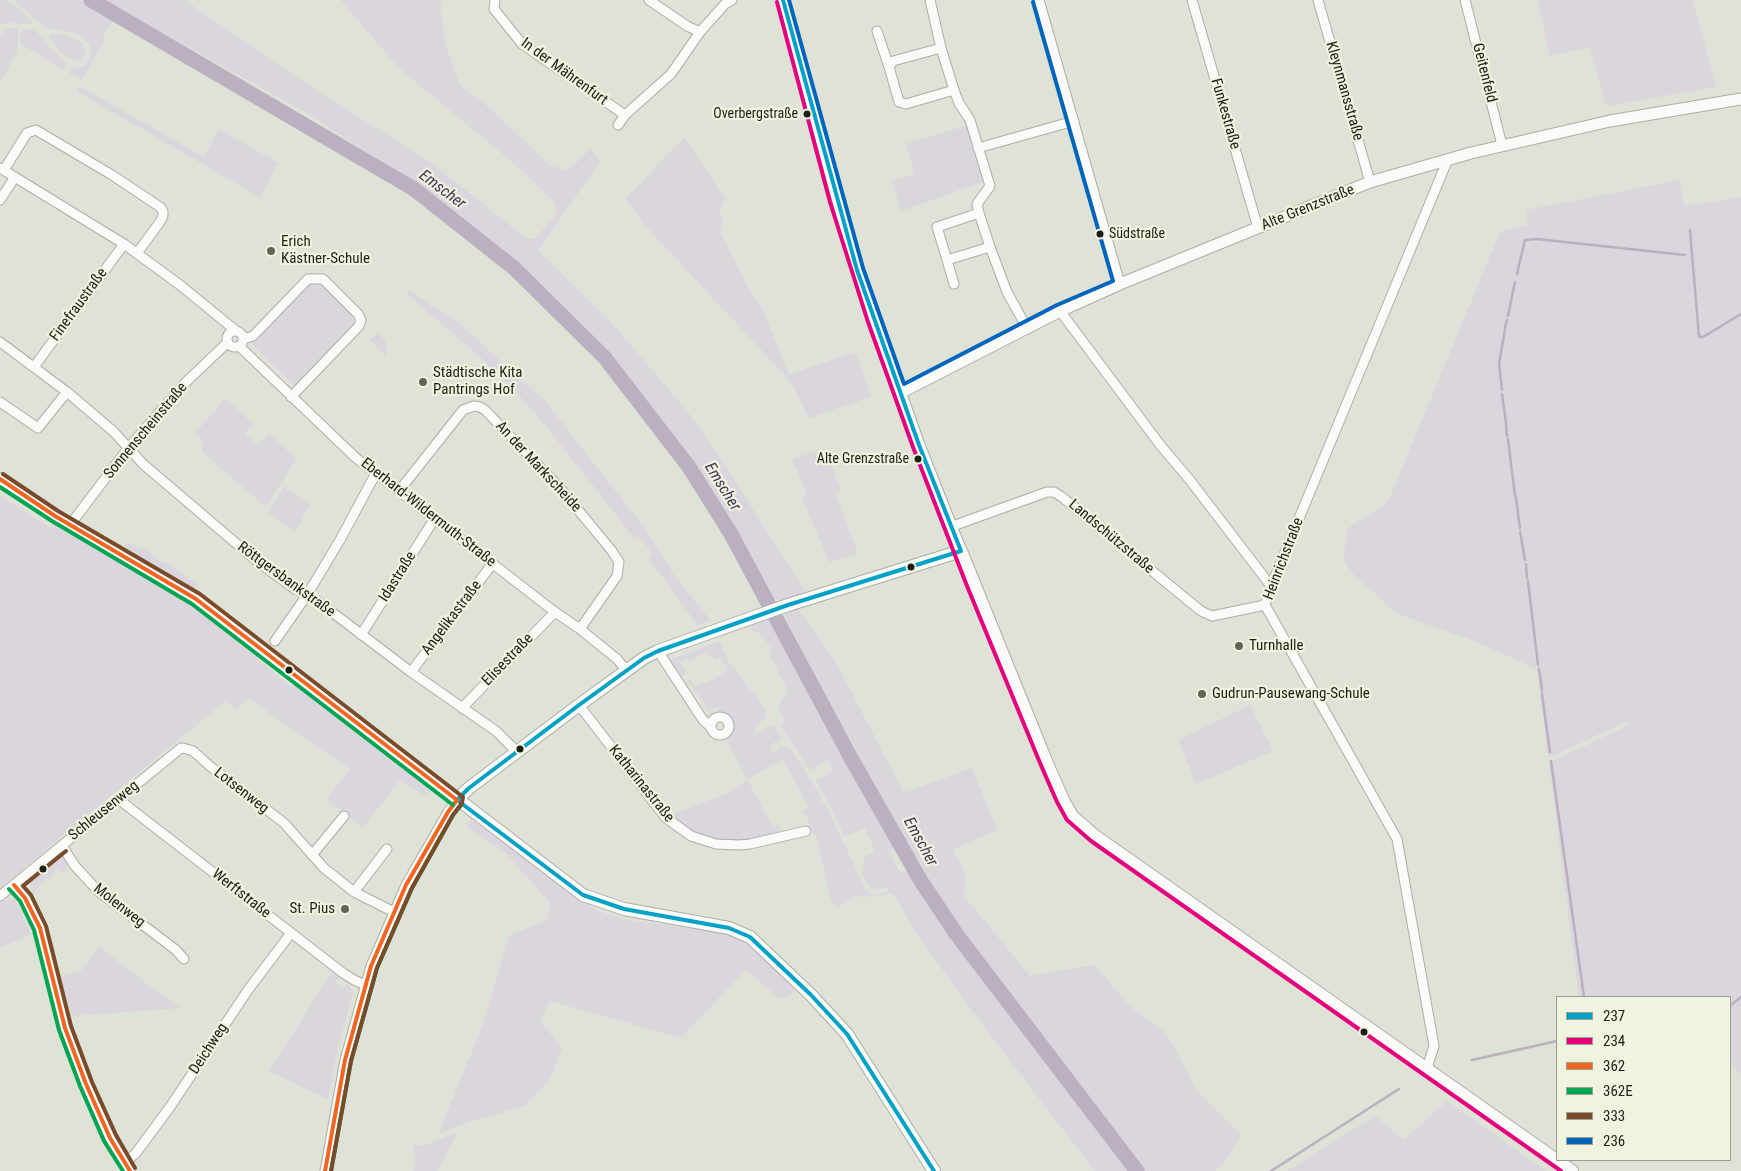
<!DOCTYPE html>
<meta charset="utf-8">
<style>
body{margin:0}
#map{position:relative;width:1741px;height:1171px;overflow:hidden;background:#dfe2d6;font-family:"Roboto Condensed",sans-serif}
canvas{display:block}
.legend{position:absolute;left:1556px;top:996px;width:175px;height:165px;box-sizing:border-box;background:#eff4de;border:1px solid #9b9f8e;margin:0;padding:6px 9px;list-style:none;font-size:15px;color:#1d1f17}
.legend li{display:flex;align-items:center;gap:10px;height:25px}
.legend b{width:25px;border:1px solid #9b9f8e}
</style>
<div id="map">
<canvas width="1741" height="1171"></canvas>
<ul class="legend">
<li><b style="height:6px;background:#01a2c5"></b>237</li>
<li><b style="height:6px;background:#e5007d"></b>234</li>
<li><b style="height:6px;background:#f26522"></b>362</li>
<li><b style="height:6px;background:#00a651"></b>362E</li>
<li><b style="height:6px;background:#7a4b2a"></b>333</li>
<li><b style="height:6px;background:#0065bd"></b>236</li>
</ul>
</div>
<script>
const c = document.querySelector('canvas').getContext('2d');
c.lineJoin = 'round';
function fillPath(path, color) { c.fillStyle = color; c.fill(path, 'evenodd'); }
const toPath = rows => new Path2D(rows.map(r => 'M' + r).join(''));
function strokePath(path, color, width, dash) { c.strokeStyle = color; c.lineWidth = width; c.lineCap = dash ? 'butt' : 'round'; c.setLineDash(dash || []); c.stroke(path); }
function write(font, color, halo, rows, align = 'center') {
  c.font = font + ' "Roboto Condensed",sans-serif'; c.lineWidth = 4.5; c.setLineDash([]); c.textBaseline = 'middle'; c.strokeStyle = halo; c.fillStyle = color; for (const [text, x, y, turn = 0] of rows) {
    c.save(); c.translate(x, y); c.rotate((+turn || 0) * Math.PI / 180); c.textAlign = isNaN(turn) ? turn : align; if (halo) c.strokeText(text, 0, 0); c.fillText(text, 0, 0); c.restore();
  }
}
const green = toPath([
 [0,0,6,0,14,5,32,22,32,24,8,23,0,24],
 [14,0,81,0,114,19,104,34,104,41,82,80,70,74,70,70,71,68,81,67,89,61,91,49,88,43,83,37,72,32,47,28,36,20],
 [104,0,184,0,299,79,431,163,526,238,535,239,557,214,555,203,515,164,397,66,341,0,441,0,440,9,446,47,460,85,491,109,550,166,569,170,590,149,600,161,538,251,608,319,687,411,723,462,791,570,808,594,778,604,710,487,655,411,597,343,524,271,476,228,422,187,305,112],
 [1538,0,1693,0,1716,87,1606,106,1590,47,1550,56],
 [7,28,19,28,17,53,0,82,0,36],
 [31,29,37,32,49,47,66,64,66,67,64,70,37,53,20,44,21,32,24,30],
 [51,34,64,35,82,43,85,50,84,56,81,60,76,61,62,54,49,38],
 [79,86,204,157,219,129,278,163,260,197,76,91],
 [968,125,985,181,901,211,892,180,915,174,906,144],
 [684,137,725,199,719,211,723,221,720,232,753,297,762,308,789,375,854,352,856,354,871,397,809,418,791,382,644,224,626,199],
 [1680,180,1684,206,1741,197,1741,1074,1730,1063,1730,997,1579,997,1549,763,1629,725,1627,721,1548,758,1537,669,1472,640,1398,614,1354,575,1343,559,1348,528,1388,502,1500,232,1528,224,1526,210],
 [311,284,321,285,332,294,352,315,354,322,353,326,331,349,295,386,251,343,306,287],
 [409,291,456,321,545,401,643,526,671,569,670,570,710,620,698,626,648,557,653,554,638,535,634,538,550,431,525,402,476,353,406,293],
 [377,333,383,338,386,343,386,357,370,340],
 [226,398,253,424,245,433,257,446,269,433,296,459,266,507,202,452,203,440,195,433],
 [825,449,841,491,835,494,858,554,829,562,802,497,807,494,792,459],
 [284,487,310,505,295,531,268,512],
 [0,496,49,527,54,524,68,533,73,535,76,534,184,598,257,653,259,656,258,662,264,664,290,686,293,684,307,692,433,789,424,795,400,780,363,827,327,799,350,769,248,698,235,710,226,700,0,888],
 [129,542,135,547,147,550,158,560,170,565,197,584,193,590,123,549],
 [799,607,799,610,835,661,904,793,972,768,997,830,953,849,965,873,964,896,1030,976,1095,965,1132,1009,1161,1029,1171,1041,1197,1091,1241,1135,1224,1163,1215,1171,1143,1171,1043,1041,953,919,876,786,821,687,783,612],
 [771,616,896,847,888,851,901,874,909,870,925,901,989,989,1129,1171,1095,1171,979,1020,919,937,893,893,865,897,854,896,838,908,831,900,816,835,814,835,812,827,803,811,809,808,783,759,747,779,773,827,779,824,780,830,778,833,744,842,717,840,692,832,669,816,731,792,747,779,726,739,734,729,731,718,726,714,719,712,718,707,710,709,713,715,707,717,711,713,690,683,685,686,683,684,690,679,696,687,702,683,707,683,728,670,720,657,715,660,707,652,690,660,685,659,680,663,686,673,679,678,669,660,720,641,726,656,732,668,737,670,750,691,755,694,765,711,766,716,754,729,756,733,762,732,770,725,774,726,780,735,781,739,778,743,775,742,770,745,771,751,777,752,780,747,784,746,790,748,821,796,821,803,826,805,865,889,870,894,875,895,887,892,888,889,886,887,873,890,866,881,862,873,865,856,875,853,875,851,866,830,864,828,846,836,844,835,828,801,816,781,834,770,828,760,810,770,780,725,785,721,779,709,780,702,788,691,769,653,772,649,760,633,752,631,751,628,752,623],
 [1250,705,1273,751,1196,784,1179,740],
 [471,819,579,898,579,900,599,911,622,919,709,931,736,935,746,939,795,988,793,991,786,997,779,998,746,969,681,1038,550,1001,540,1021,562,1048,551,1077,525,1106,471,1121,439,1133,484,1022,509,936,547,920,551,904,507,854,467,827],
 [58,857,64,858,68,862,66,869,63,873,57,868,49,879,46,878,33,894,30,885,31,879],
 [9,899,16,900,31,934,0,948,0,903],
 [99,947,166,999,167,998,180,1008,72,1016,61,976,80,972],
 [332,972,339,977,335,983,343,989,347,983,351,988,353,994,338,1046,328,1099,269,1071],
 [1447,1101,1546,1171,1287,1171,1375,1116,1404,1140],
 [458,1132,437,1171,414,1171,416,1162,413,1144,423,1146]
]);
const stream = toPath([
 [1690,230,1699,337,1703,337,1741,314],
 [1517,274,1525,240,1537,239,1685,255],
 [1508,316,1515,282],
 [1505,327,1507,320],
 [1502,390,1499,364,1505,329],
 [1502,394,1506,423],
 [1506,425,1507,436],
 [1508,439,1515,496],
 [1516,498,1518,512],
 [1518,514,1520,528],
 [1520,532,1525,560],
 [1526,564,1527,578],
 [1528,581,1538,665],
 [1539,669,1539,672],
 [1540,674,1542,691],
 [1542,694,1550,752],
 [1551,761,1584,997],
 [1730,1006,1741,997],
 [1472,1060,1557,1041],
 [1271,1171,1399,1089]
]);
const river = toPath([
 [91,0,414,189,514,268,605,358,689,467,731,534,851,758,921,881,957,935,1137,1171]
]);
const minor = toPath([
 [495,0,494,9,522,44,625,115],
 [649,0,687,26,700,32],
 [930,0,941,48,954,90,959,103,970,120,990,186,977,204,979,213,990,247,1007,292,1027,328],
 [1039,0,1120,284],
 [1192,0,1258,228],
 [1318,0,1370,182],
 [1465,0,1502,145],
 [877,31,889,67],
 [941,48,893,61,889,67,899,102,906,104,954,90],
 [618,125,625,115,671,74,700,32,725,4,732,0],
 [978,148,1074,121],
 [0,168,124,244,180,285,235,330],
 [4,170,27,133,36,130,112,175,160,207,163,211,163,216,160,222,137,253],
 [0,200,15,177],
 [979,213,937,227,947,260,990,247],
 [947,260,954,284],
 [1060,311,1161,446,1189,479,1271,586],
 '227 339a8 8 0 1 1 16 0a8 8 0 1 1-16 0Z',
 [243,339,253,336,308,279,323,279,358,314,361,320,359,326,291,397],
 [0,342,67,392,114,432,143,464,258,562,295,589,316,600,411,672,496,731,517,752],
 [239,346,356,458,555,612,580,629,617,659,626,670],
 [34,367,124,244],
 [0,402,38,428,67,392],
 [399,491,463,410,474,406,480,407,485,410,560,488,612,551,619,562,617,576,580,629],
 [70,525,129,447,185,383,227,343],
 [950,527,1047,492,1054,492,1062,497,1201,611,1212,616,1265,605],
 [361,635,435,518],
 [275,641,307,595,340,540,376,473],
 [658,651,703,720,711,727],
 [411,672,493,563],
 [579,705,665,817,691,836,716,844,739,845,750,844,806,831],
 [462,708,555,612],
 '711 726a9 9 0 1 1 18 0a9 9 0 1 1-18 0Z',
 [119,799,126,805,343,973,354,980,365,985],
 [62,846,75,866,98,891,176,950,184,959],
 [312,855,344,816],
 [14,885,25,898,40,928,65,1028,86,1084,110,1138,130,1171],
 [354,892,387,849],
 [0,896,181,748,183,748,193,751,211,767,284,823,324,868,354,892,394,912],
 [1427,1068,1434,1046,1397,839,1265,605,1271,586,1448,159],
 [125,1163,136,1153,170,1107,248,990,291,933],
 [325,1171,345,1060,371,966,406,885,448,812,457,800]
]);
const tertiary = toPath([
 [783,0,857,270,919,445,961,551],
 [900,393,1060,311,1120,284,1370,182,1471,153,1610,121,1741,99]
]);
const secondary = toPath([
 [0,479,55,516,196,599,583,895,624,909,729,928,750,937,811,995,847,1034,934,1171],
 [457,800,469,788,579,705,644,658,658,651,788,605,961,551,1046,761,1063,800,1072,816,1095,836,1572,1171]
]);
const bus1 = toPath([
 [783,0,857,270,919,445,961,551],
 [457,800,583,895,624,909,729,928,750,937,811,995,847,1034,934,1171],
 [457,800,469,788,579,705,644,658,658,651,788,605,961,551]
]);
const bus2 = toPath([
 [777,2,830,202,868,322,913,447,967,586,1040,763,1057,802,1067,820,1091,841,1561,1171]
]);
const bus3 = toPath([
 [0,479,55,516,196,599,457,800],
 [14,885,25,898,40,928,65,1028,86,1084,110,1138,130,1171],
 [325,1171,345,1060,371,966,406,885,448,812,457,800]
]);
const bus4 = toPath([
 [0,487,52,521,192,604,453,805],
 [9,889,20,901,34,930,59,1030,80,1086,104,1141,123,1171],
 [331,1171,351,1061,377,968,412,888,453,815,462,804]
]);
const bus5 = toPath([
 [3,474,58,511,200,594,463,797,462,803,453,815,412,888,377,968,351,1061,331,1171],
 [66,851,23,886,31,895,46,926,71,1026,92,1082,116,1135,135,1168]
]);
const bus6 = toPath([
 [789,0,863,268,904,384,1057,305,1113,281,1033,2]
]);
const markers = [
 [807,114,4.5,"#1d1f17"],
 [1100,234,4.5,"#1d1f17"],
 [271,251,5,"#61635a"],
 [423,382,5,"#61635a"],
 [918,459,4.5,"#1d1f17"],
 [911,567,4.5,"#1d1f17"],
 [1239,646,5,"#61635a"],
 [289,670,4.5,"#1d1f17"],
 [1202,694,5,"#61635a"],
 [520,749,4.5,"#1d1f17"],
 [43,869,4.5,"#1d1f17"],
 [345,909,5,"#61635a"],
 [1364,1032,4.5,"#1d1f17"]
];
const busNames = [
 ["Overbergstraße",798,114],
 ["Südstraße",1109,234,"left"],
 ["Alte Grenzstraße",909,459]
];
const streetNames = [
 ["In der Mährenfurt",564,72,36],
 ["Geitenfeld",1484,73,76],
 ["Kleynmansstraße",1344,91,74],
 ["Funkestraße",1225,114,74],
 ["Alte Grenzstraße",1308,208,-22],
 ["Finefraustraße",79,305,-54],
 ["Sonnenscheinstraße",146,431,-50],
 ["An der Markscheide",538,467,47],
 ["Eberhard-Wildermuth-Straße",428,513,38],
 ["Landschützstraße",1111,537,40],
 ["Heinrichstraße",1284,559,-69],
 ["Idastraße",398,577,-58],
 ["Röttgersbankstraße",286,580,36],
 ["Angelikastraße",452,618,-53],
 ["Elisestraße",508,660,-46],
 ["Katharinastraße",641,784,51],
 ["Lotsenweg",241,791,38],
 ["Schleusenweg",104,811,-39],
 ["Werftstraße",241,894,38],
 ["Molenweg",119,906,38],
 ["Deichweg",209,1049,-57]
];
const poiNames = [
 ["Erich",281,242],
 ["Kästner-Schule",281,259],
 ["Städtische Kita",433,373],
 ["Pantrings Hof",433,390],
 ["Turnhalle",1249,646],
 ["Gudrun-Pausewang-Schule",1212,694],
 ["St. Pius",335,909,"right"]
];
const waterNames = [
 ["Emscher",442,190,37],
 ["Emscher",722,487,58],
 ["Emscher",920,842,61]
];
fillPath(green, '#dbd5dd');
strokePath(stream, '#bbb0c0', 2.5);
strokePath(river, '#bbb0c0', 15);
strokePath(minor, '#acaea5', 11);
strokePath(tertiary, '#acaea5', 13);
strokePath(secondary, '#acaea5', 14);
strokePath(minor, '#fafbf9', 9);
strokePath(tertiary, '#fafbf9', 11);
strokePath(secondary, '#fafbf9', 12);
strokePath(bus1, '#01a2c5', 4);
strokePath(bus2, '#e5007d', 4);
strokePath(bus3, '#f26522', 4);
strokePath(bus4, '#00a651', 4);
strokePath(bus5, '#7a4b2a', 4);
strokePath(bus6, '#0065bd', 4);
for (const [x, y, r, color] of markers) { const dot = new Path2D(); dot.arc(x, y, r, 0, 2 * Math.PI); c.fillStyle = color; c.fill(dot); strokePath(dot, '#eff4de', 2); }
write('14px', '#1d1f17', '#eff4de', busNames, 'right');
write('15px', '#1d1f17', '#eff4de', streetNames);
write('15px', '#1d1f17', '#eff4de', poiNames, 'left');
write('italic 16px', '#493159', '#eff4de', waterNames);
</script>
